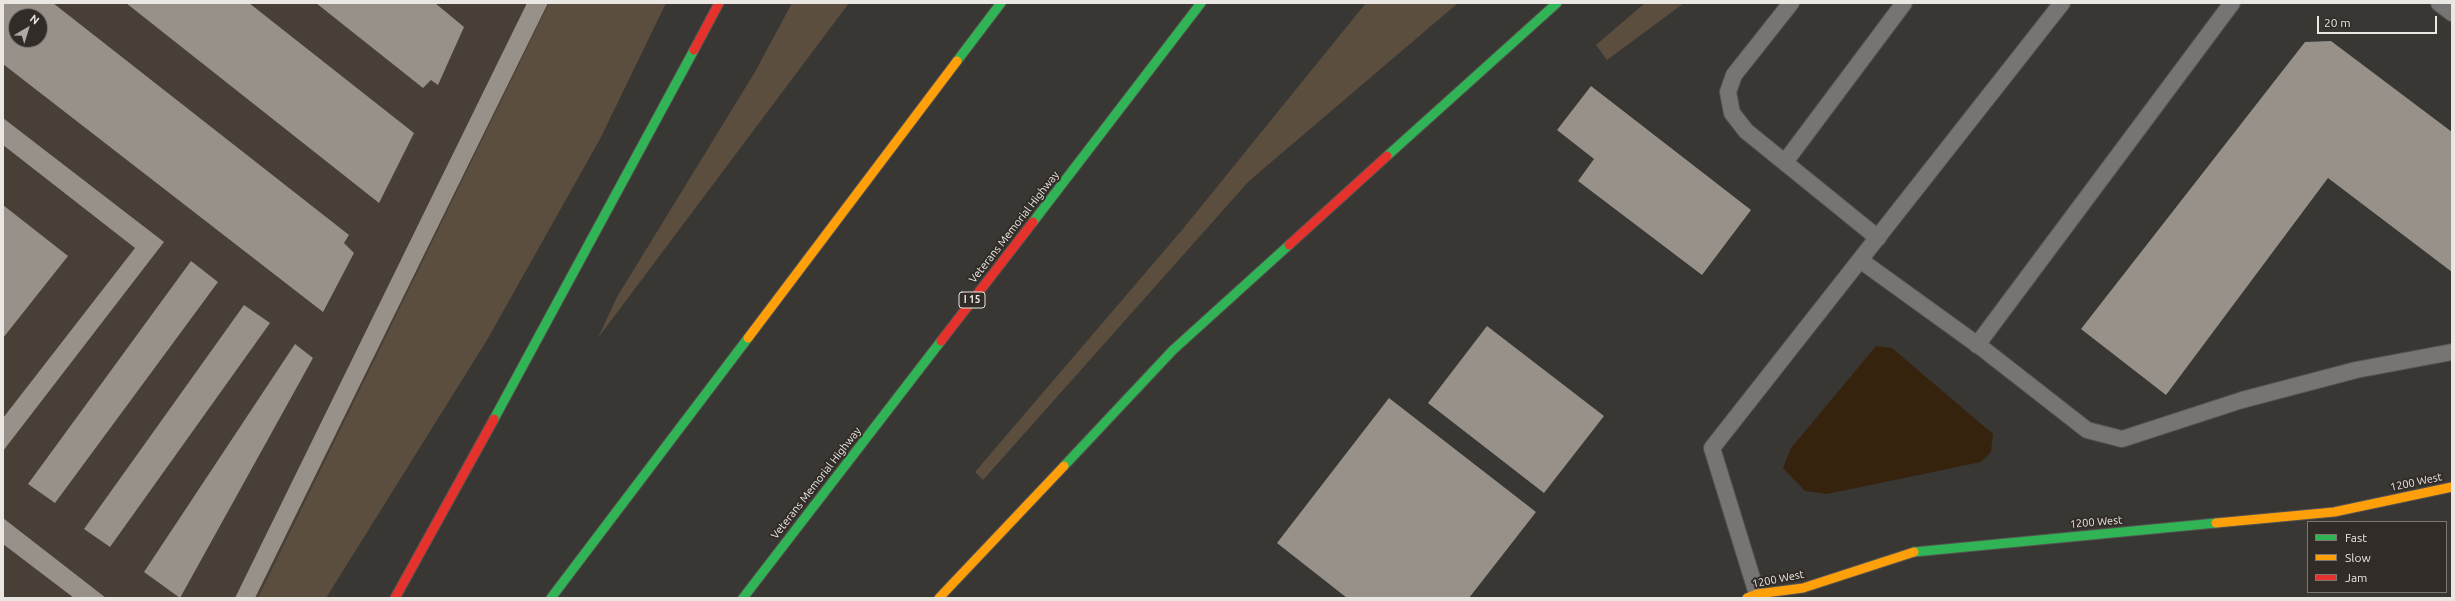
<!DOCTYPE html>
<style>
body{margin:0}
#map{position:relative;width:2455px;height:601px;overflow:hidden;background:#393734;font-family:Ubuntu,sans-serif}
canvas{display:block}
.frame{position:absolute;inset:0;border:4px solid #eae7e3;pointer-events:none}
.legend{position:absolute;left:2307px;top:521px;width:140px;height:72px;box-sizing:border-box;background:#322c28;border:1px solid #7c7773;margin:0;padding:5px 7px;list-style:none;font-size:12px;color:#eae7e3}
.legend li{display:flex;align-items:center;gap:8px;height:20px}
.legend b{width:20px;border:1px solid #7c7773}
.north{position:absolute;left:8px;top:8px;width:40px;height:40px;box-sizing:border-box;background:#322c28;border:1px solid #7c7773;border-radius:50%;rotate:38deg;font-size:11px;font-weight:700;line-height:16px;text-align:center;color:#eae7e3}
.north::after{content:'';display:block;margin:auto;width:14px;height:18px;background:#aca9a6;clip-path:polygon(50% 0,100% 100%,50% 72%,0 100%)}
.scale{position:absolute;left:2317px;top:16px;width:120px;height:18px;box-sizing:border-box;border:2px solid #eae7e3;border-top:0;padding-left:5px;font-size:12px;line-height:14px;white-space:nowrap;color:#eae7e3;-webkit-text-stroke:3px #322c28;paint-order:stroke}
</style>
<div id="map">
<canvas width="2455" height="601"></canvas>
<div class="frame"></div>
<ul class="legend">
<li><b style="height:5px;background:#30b455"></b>Fast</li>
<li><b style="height:5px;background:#ff9f0a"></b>Slow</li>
<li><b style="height:5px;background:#e5322d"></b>Jam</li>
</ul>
<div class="north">N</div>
<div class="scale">20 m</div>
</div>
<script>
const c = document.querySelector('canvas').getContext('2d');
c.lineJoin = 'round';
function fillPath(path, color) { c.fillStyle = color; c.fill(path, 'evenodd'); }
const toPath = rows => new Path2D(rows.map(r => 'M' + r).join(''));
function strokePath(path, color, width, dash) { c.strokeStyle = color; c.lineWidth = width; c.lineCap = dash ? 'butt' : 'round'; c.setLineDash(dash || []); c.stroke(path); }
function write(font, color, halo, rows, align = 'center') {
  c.font = font + ' Ubuntu,sans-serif'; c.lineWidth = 4; c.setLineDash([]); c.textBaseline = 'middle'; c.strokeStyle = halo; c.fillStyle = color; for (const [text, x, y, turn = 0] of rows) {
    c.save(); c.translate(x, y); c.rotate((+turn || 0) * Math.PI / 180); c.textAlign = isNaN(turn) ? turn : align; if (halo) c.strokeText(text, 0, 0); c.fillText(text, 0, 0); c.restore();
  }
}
const built = toPath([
 [3,3,572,3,288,598,3,598],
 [16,16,40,16,40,40,16,40]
]);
const green = toPath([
 [549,3,666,3,600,139,487,340,326,598,258,598],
 [792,3,849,3,598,338,617,297,755,72],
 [1366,3,1458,3,1249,181,983,480,975,472,1182,230],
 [1645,3,1684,3,1607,60,1596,45]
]);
const water = toPath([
 [1876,346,1892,348,1993,434,1991,452,1981,462,1827,494,1805,491,1783,468,1791,448]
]);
const building = toPath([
 [3,3,53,3,349,235,344,243,354,253,323,312,3,64],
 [16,16,40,16,40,40,16,40],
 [126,3,249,3,414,133,379,203],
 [316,3,435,3,464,27,438,85,431,80,423,88],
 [527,3,548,3,255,598,235,598],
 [2331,41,2452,132,2452,272,2328,178,2166,395,2081,329,2305,42],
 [1591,86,1751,210,1702,275,1578,181,1594,159,1557,130],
 [3,118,164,242,3,451,3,418,135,248,3,145],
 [3,205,68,256,3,338],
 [191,261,218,282,55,503,28,484],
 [244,305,270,323,110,547,84,529],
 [1487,326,1604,416,1544,493,1428,403],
 [295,344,313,358,180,598,144,572],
 [1389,398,1536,512,1469,598,1347,598,1277,543],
 [3,518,106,598,74,598,3,544]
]);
const lane = toPath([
 [1791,3,1734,75,1728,92,1732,113,1746,131,1878,238],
 [2439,3,2452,13],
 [1785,162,1904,3],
 [1860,260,1982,348,2087,430,2122,439,2242,400,2356,370,2452,352],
 [1977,345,2232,3],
 [1757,594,1712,448,2062,3]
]);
const fast = toPath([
 [957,61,1001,3],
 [1387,156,1557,3],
 [1033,222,1201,3],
 [494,419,694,50],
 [1064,466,1173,350,1289,245],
 [1914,552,2216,523],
 [551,598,748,338],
 [743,598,941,341]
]);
const slow = toPath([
 [748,338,957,61],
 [2216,523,2334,512,2452,487],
 [939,598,1064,466],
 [1747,598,1757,594,1803,588,1914,552]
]);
const jam = toPath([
 [694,50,719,3],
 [1289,245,1387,156],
 [941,341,1033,222],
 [395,598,494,419]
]);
const shields = [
 [972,300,26]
];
const shieldNames = [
 ["I 15",972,300]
];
const streetNames = [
 ["Veterans Memorial Highway",1014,227,-52],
 ["1200 West",2416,482,-12],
 ["Veterans Memorial Highway",816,483,-52],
 ["1200 West",2096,522,-5],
 ["1200 West",1778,579,-11]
];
fillPath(built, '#483f36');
fillPath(green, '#5c4e3f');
fillPath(water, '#36230d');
fillPath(building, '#97918a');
strokePath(lane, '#555350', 18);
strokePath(fast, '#555350', 11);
strokePath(slow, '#555350', 11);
strokePath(jam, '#555350', 11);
strokePath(lane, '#777574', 16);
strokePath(fast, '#30b455', 9);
strokePath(slow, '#ff9f0a', 9);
strokePath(jam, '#e5322d', 9);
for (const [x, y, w] of shields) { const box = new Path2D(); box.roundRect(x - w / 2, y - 8, w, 16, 3); c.fillStyle = '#322c28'; c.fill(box); strokePath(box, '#eae7e3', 1); }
write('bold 10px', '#eae7e3', null, shieldNames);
write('11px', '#eae7e3', '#322c28', streetNames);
</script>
